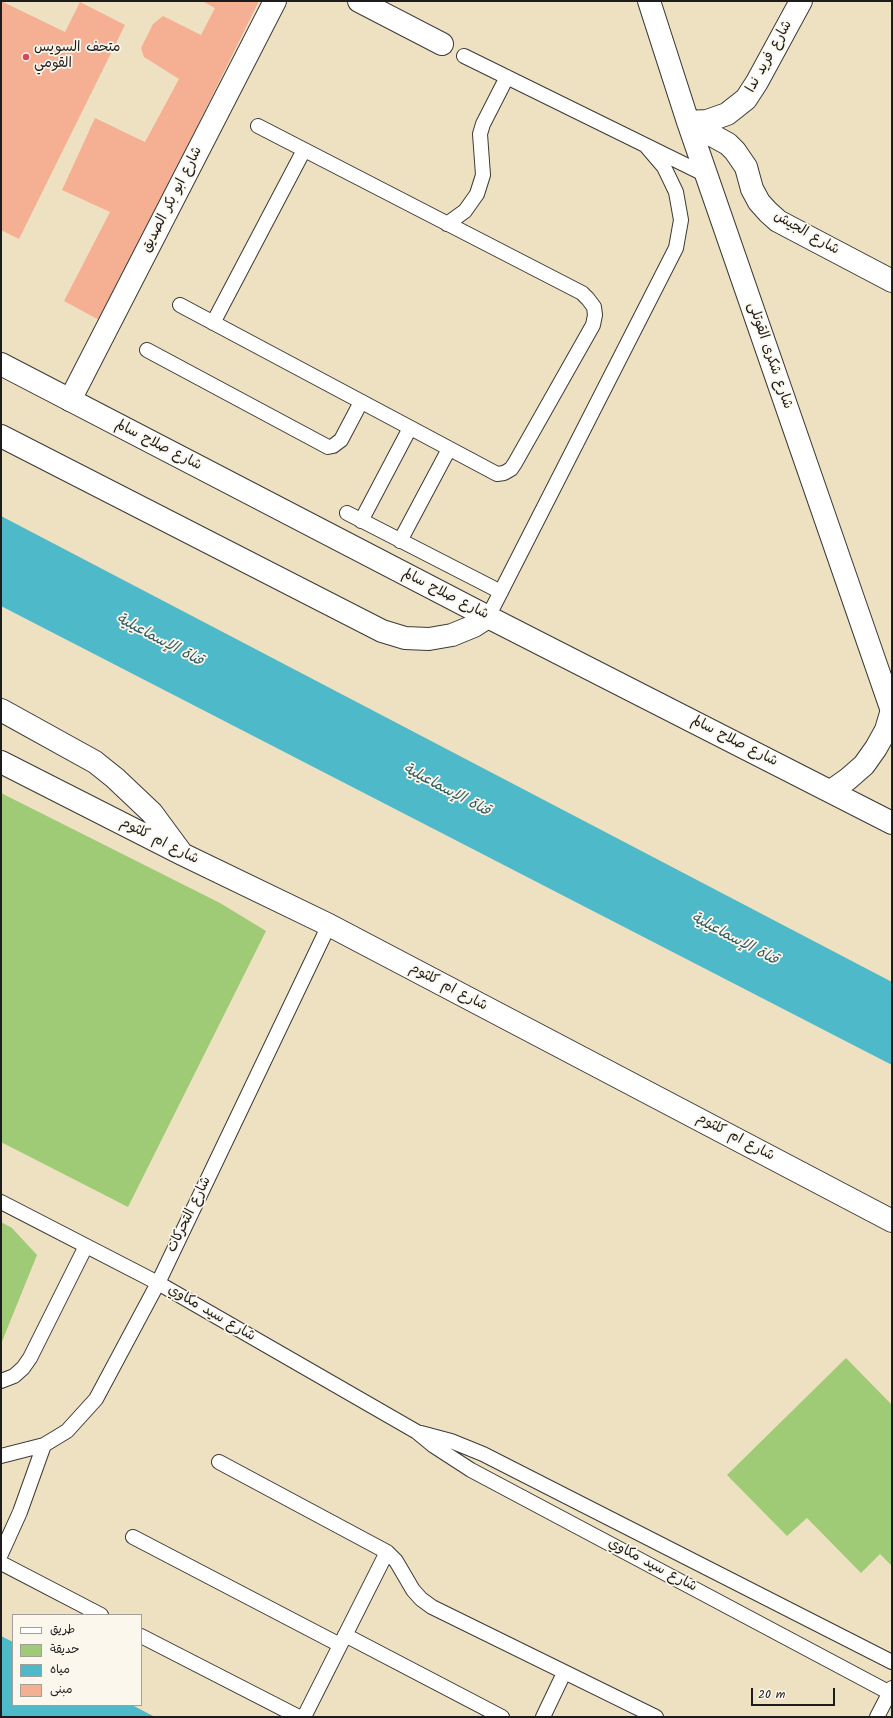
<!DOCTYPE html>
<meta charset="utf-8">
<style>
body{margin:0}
#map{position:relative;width:893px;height:1718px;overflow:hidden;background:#eee1c2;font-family:Kalam,"Playpen Sans Arabic",sans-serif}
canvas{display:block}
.frame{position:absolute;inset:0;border:2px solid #1c1c1c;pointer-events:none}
.legend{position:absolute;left:12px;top:1614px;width:130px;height:92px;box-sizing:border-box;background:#fbf7ec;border:1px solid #a29f99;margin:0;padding:5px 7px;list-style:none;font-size:12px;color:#1c1c1c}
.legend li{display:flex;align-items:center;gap:8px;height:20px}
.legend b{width:20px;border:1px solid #a29f99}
.scale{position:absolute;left:751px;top:1688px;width:84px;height:18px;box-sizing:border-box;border:2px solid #1c1c1c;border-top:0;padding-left:5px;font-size:12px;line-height:14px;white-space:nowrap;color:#1c1c1c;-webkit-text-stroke:3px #fbf7ec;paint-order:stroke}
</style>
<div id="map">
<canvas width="893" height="1718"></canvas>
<div class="frame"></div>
<ul class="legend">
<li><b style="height:5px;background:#fff"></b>طريق</li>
<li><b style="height:11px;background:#9fca76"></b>حديقة</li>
<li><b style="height:11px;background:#4db9c9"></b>مياه</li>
<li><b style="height:11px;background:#f5b094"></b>مبنى</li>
</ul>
<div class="scale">20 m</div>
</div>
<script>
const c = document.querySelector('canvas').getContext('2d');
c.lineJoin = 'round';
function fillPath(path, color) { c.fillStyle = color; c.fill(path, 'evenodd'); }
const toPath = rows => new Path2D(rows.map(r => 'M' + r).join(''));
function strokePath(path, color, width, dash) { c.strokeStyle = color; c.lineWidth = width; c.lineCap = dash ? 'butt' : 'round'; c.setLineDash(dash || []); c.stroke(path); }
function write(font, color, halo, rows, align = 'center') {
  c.font = font + ' Kalam,"Playpen Sans Arabic",sans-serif'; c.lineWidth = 3.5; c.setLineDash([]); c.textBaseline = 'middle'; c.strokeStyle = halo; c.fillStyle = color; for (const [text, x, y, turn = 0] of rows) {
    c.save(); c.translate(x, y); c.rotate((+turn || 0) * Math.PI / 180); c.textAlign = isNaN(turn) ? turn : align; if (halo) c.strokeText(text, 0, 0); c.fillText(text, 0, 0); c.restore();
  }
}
const green = toPath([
 [1,793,220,903,266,931,128,1207,1,1142],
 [1,1222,12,1228,37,1255,1,1344],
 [846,1358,892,1405,892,1566,880,1554,861,1573,807,1518,787,1536,727,1475]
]);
const water = toPath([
 [1,516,892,982,892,1065,1,606],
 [1,1636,13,1642,13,1705,132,1705,155,1717,1,1717]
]);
const building = toPath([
 [1,1,65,32,80,2,125,25,19,239,1,230],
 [202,1,259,1,101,321,64,301,110,212,62,190,95,118,145,142,179,79,144,57,141,48,153,24,163,16,201,35,215,8]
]);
const service = toPath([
 [464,56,706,175],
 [447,224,465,211,477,194,483,175,480,134,483,124,507,77],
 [180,305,497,474,504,473,511,469,515,463,593,325,595,315,594,307,588,299,582,293,258,126],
 [213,323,304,150],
 [147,350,328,447,333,446,341,440,361,402],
 [347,513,501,592],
 [361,521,410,428],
 [400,541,449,449],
 [488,617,676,248,681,220,676,192,664,167,646,146],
 [1,1202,158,1283,417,1432,434,1446,471,1470,892,1694],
 [1,1381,14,1376,23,1368,30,1358,86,1246],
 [421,1433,451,1441,483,1454,892,1662],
 [1,1456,44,1445,67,1431,96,1399,158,1283,329,925],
 [219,1462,387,1552,396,1561,413,1590,421,1599,432,1607,656,1717],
 [133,1537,340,1645],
 [1,1554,20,1512,44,1445],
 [1,1563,101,1615],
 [345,1635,502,1717],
 [141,1636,299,1717],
 [304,1717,387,1552],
 [543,1717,564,1673],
 [877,1717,892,1688]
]);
const minor = toPath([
 [359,1,442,44],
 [649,1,688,122,892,711],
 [688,122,728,144,735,151,746,167,752,189,759,202,768,212,778,221,892,281],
 [688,122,707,121,727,114,746,99,757,82,801,1],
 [70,400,275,1]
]);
const trunk = toPath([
 [1,364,488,617,892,823],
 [1,436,382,631,405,638,429,639,452,635,474,626,488,617],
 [1,710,95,762,115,778,152,813,180,851],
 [1,762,182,854,329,925,892,1221],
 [831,791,848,779,864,765,876,748,886,730,892,710]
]);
const markers = [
 [26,57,4,"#d1495b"]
];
const poiNames = [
 ["متحف السويس",34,49],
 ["القومي",34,65]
];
const streetNames = [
 ["شارع فريد ندا",770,57,-61],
 ["شارع ابو بكر الصديق",173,200,-63],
 ["شارع الجيش",806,234,30],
 ["شارع شكرى القوتلى",769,356,71],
 ["شارع صلاح سالم",158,446,27],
 ["شارع صلاح سالم",445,595,27],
 ["شارع صلاح سالم",734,742,27],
 ["شارع ام كلثوم",159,842,27],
 ["شارع ام كلثوم",448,988,28],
 ["شارع ام كلثوم",735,1138,28],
 ["شارع التحركات",190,1215,-64],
 ["شارع سيد مكاوي",211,1314,30],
 ["شارع سيد مكاوي",652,1566,28]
];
const waterNames = [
 ["قناة الإسماعيلية",159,641,28],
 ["قناة الإسماعيلية",446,791,28],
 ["قناة الإسماعيلية",734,940,28]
];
fillPath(green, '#9fca76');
fillPath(water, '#4db9c9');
fillPath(building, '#f5b094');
strokePath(service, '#3c3a35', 16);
strokePath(minor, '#3c3a35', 24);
strokePath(trunk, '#3c3a35', 24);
strokePath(service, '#fff', 14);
strokePath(minor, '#fff', 22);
strokePath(trunk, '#fff', 22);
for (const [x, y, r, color] of markers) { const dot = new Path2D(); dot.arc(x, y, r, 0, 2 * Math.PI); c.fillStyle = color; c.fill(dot); strokePath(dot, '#fbf7ec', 1.5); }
write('14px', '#1c1c1c', '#fbf7ec', poiNames, 'left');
write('14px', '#1c1c1c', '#fbf7ec', streetNames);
write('italic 15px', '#305b61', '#fbf7ec', waterNames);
</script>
